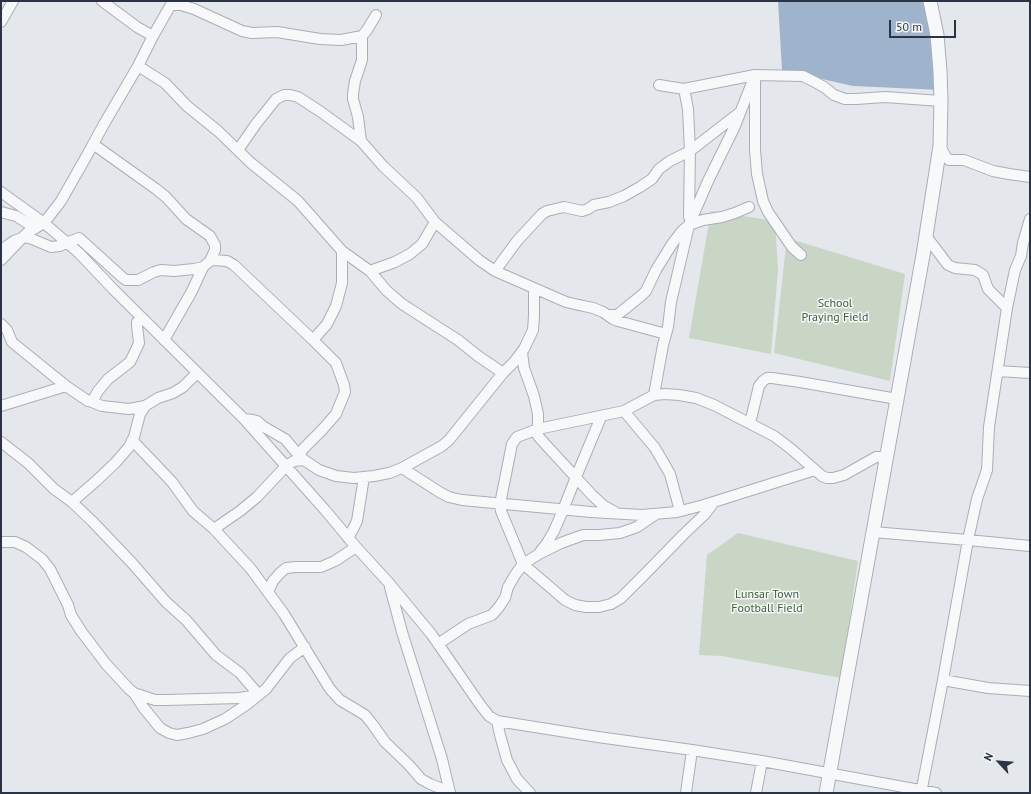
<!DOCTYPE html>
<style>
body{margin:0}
#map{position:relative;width:1031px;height:794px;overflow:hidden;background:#e4e7ec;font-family:"PT Sans",sans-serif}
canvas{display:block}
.frame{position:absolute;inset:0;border:2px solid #2b3445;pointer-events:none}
.north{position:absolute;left:979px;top:742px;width:40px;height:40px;-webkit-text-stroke:3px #f4f6f9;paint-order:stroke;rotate:296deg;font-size:11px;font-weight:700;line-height:16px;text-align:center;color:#2b3445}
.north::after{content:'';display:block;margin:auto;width:14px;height:18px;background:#2b3445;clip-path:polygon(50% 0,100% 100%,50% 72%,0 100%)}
.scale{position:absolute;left:889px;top:20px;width:67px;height:18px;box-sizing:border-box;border:2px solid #2b3445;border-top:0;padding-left:5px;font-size:12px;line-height:14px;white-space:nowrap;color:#2b3445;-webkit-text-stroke:3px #f4f6f9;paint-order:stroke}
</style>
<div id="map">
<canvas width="1031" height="794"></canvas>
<div class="frame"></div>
<div class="north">N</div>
<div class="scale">50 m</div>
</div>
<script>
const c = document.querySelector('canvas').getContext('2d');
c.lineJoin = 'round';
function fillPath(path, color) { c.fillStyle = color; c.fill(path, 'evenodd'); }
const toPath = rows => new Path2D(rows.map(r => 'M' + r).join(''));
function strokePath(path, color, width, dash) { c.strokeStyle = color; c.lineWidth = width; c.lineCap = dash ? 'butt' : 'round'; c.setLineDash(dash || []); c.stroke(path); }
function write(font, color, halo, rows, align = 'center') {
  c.font = font + ' "PT Sans",sans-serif'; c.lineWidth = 3; c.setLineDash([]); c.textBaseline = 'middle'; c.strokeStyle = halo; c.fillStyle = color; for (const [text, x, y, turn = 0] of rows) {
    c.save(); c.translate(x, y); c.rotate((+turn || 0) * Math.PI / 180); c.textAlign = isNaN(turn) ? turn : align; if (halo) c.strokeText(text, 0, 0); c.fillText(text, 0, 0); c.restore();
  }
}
const green = toPath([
 [711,211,775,221,778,270,771,354,689,338],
 [787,238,905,274,890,381,774,353],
 [738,533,858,561,841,678,722,656,699,655,707,555]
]);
const water = toPath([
 [778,1,930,1,941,90,853,86,782,70]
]);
const minor = toPath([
 [102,1,137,27,153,36],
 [171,5,181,5,194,9,242,31,252,33,277,32,320,39,341,40,362,36,367,30,376,15],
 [1,22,13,1],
 [138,66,165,83,187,106,218,131,251,163,298,201,342,251,370,271,386,290,402,304,458,340,478,356,503,373],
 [659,85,684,89,755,75,755,150,757,174,763,201,768,212,792,247,801,255],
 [684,89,688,109,690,151,689,217],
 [361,141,358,117,353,99,353,94,355,81,362,60,362,36],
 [93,144,156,189,166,197,186,219,210,236,215,245,215,250,210,261],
 [940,146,946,157,949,160,964,160,993,171,1009,174,1030,177],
 [238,150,256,124,276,99,284,95,290,95,298,97,321,112,361,141,383,166,417,198,435,222,479,260,495,271,566,302,579,305,593,308,603,312,613,319,618,321,666,334],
 [1,192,44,223,79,253,113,289,244,419,325,510,356,547,389,583,432,635,481,706,489,716,497,721,598,737,692,750,762,761,936,793],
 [1,212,16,216,35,228],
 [926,236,948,265,955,268,975,270,983,275,988,289,1007,308],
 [1,250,14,241,24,237,32,239,51,247,60,246,66,243,79,238,122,277,126,280,138,280,154,272,161,270,174,271,194,269,203,267],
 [1,260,27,233,44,223,61,201,86,157,104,124,138,66,153,36,173,1],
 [370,271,395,262,410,254,422,244,435,222],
 [495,271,517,241,542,214,547,211,564,207,582,211,588,209,594,205,609,202,624,196,640,187,652,179,659,169,670,161,690,151,739,113],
 [609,315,617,315,621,312,642,295,646,291,656,270,672,244,682,231,689,225,703,220,722,217,735,213,749,207],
 [1,324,7,330,12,342,18,347,66,386],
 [164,340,192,291,203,267,210,261,213,260,227,261,234,265,313,340,336,363,344,385,345,392,336,414,322,430,305,447,299,454],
 [313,340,327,324,336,306,342,283,342,251],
 [522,352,524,368,534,396,538,414,538,436,546,445,592,495,604,506,615,512],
 [998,371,1030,373],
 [654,395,663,345,668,327,671,302,689,225,708,181,735,126,755,75,803,76,813,81,824,87,834,95,845,99,856,99,885,97,941,101],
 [92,402,98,391,108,379,130,362,133,356,139,343,138,334,137,326,137,322,141,317],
 [1,406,66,386,88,401,92,402,102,406,129,409,145,406,158,398,173,393,183,387,197,373],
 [624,411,655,448,670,474,680,511],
 [244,419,253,420,257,421,264,427,285,439,296,452,299,454,303,459],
 [750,423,759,386,763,381,767,378,772,378,800,382,897,399],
 [132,440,172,482,193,511,214,529,251,569,284,614,330,689,340,700,365,715,373,725,385,742,409,765,421,779,430,784,450,792],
 [1,442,28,463,54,489,72,502,92,521,132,563,166,602,186,620,216,655,240,673,259,695],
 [402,468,441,493,449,497,462,500,591,512,642,515,677,512,704,505,815,470],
 [72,502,96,481,116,462,129,447,134,437,140,414,145,406],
 [714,502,705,514,683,535,645,574,621,598,611,604,599,607,586,607,575,605,565,600,523,564,501,511,500,504,512,444,517,437,538,429,624,411,654,395,665,394,679,395,696,398,714,405,774,436,790,448,822,476,827,478,833,478,844,475,876,457,886,457],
 [214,529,240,511,257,497,286,466,294,461,304,460,319,470,336,476,354,478,374,476,389,473,402,468,442,446,449,440,503,373,514,362,524,349,533,330,534,316,534,288],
 [873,532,968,540,1030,546],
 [348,538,353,529,357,521,364,477],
 [1,542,15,542,26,547,42,559,50,569,68,605,71,615,81,631,106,664,129,689,134,693,155,700,166,700,239,698,259,695],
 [540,552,547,543,554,531,563,510,576,477,601,417],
 [390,587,402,632,442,759,450,793],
 [268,592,273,581,280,573,286,568,296,567,321,567,335,561,356,547],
 [438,644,468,624,492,615,499,607,505,598,508,587,515,575,523,564,539,554,561,543,583,535,599,535,620,533,637,527,656,514],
 [943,680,988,688,1030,691],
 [134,693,143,707,160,728,169,733,177,735,188,733,203,729,225,719,246,705,266,689,290,658,305,647],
 [497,721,500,735,507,760,517,779,530,793],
 [686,793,692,750],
 [756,793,762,761],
 [921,793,943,680,968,540,977,499,987,470,989,427,1007,308,1015,270,1021,256,1023,243,1030,219]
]);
const tertiary = toPath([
 [826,793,923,255,940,146,941,101,940,71,937,35,930,1]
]);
const parkNames = [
 ["School",835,304],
 ["Praying Field",835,318],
 ["Lunsar Town",767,595],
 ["Football Field",767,609]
];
fillPath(green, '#c9d6c5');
fillPath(water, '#9fb4cc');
strokePath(minor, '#a9aeb7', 12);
strokePath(tertiary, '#a9aeb7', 15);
strokePath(minor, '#f7f8fa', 10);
strokePath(tertiary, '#f7f8fa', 13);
write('12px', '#3f6138', '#f4f6f9', parkNames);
</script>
